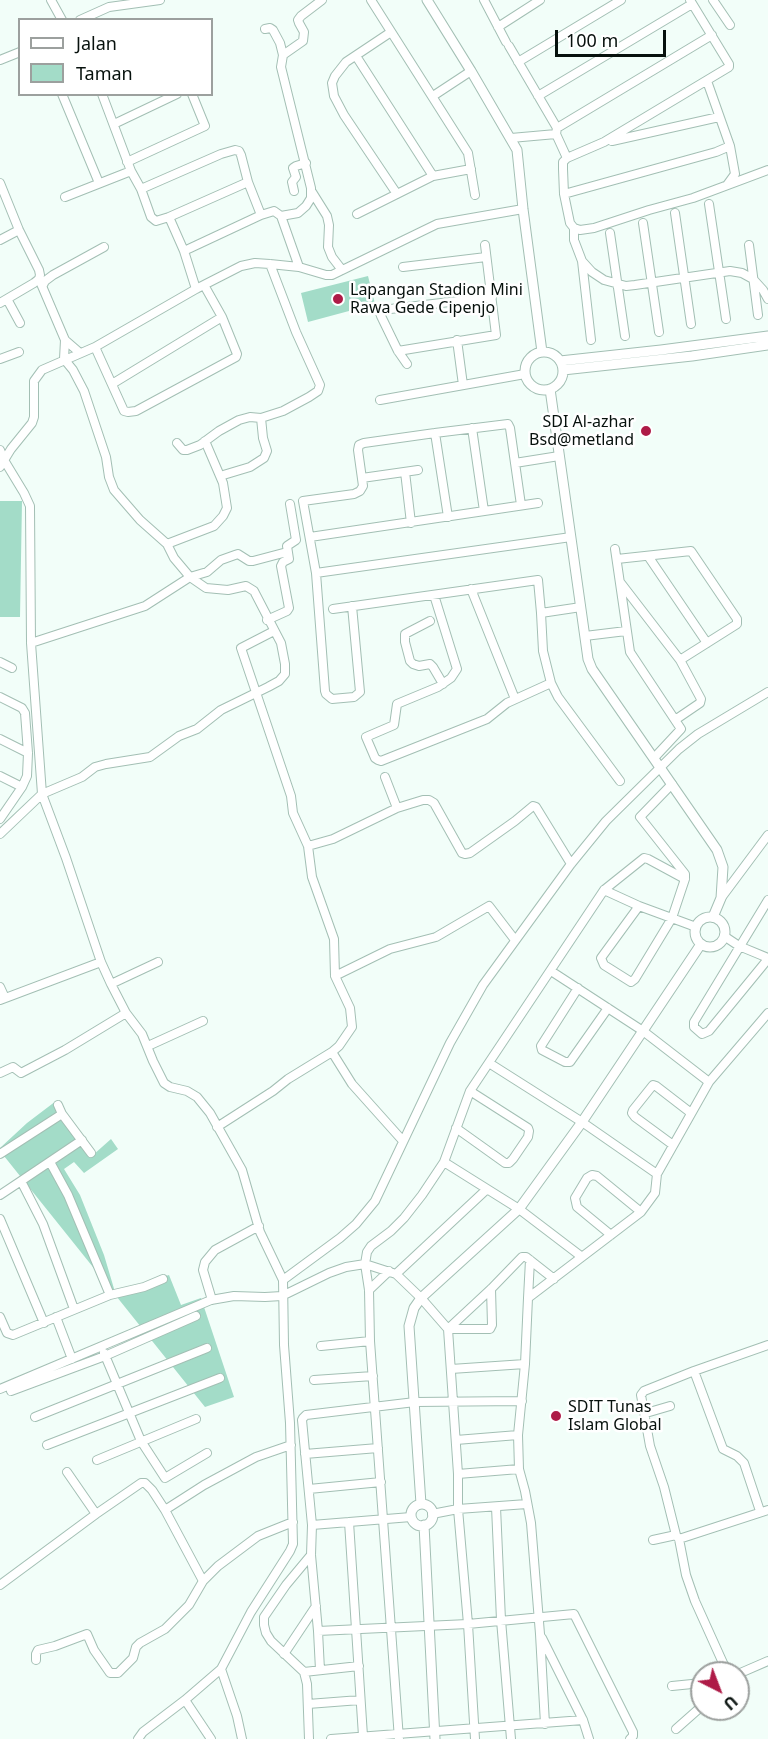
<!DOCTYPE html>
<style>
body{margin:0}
#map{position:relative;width:768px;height:1739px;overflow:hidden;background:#f2fef9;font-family:"Noto Sans",sans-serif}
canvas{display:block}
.legend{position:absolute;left:18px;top:18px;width:195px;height:78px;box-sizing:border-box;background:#fff;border:2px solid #9ca09e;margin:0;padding:8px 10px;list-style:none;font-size:18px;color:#07110d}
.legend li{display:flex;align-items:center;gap:12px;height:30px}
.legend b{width:30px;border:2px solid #9ca09e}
.north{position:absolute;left:690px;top:1661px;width:60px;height:60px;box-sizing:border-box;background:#fff;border:2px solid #9ca09e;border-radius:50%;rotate:138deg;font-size:16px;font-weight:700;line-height:24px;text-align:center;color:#07110d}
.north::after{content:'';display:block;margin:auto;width:21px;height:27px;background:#ae1b47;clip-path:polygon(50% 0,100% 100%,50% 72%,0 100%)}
.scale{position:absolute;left:555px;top:30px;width:111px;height:27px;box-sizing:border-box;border:3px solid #07110d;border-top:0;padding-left:8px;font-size:18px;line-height:21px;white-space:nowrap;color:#07110d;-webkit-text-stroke:4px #fff;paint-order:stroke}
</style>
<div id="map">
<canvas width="768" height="1739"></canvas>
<ul class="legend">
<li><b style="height:8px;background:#fff"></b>Jalan</li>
<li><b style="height:16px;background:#a3dcc8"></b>Taman</li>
</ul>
<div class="north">U</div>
<div class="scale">100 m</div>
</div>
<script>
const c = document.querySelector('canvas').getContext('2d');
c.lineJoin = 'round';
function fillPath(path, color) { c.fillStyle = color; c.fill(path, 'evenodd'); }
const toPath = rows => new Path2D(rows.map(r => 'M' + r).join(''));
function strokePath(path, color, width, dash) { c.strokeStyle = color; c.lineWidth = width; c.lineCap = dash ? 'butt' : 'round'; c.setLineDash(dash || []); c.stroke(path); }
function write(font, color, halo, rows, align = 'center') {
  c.font = font + ' "Noto Sans",sans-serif'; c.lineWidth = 5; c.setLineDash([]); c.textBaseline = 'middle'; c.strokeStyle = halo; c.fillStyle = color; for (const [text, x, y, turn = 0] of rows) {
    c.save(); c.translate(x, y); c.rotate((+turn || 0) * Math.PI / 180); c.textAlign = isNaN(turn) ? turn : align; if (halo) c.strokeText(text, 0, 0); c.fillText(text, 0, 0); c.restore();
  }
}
const green = toPath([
 [368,276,375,304,308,322,301,293],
 [0,501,22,501,20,617,0,617],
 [56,1101,93,1155,111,1139,118,1149,84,1173,74,1162,64,1169,80,1195,104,1255,115,1292,169,1275,181,1305,201,1298,234,1397,205,1407,0,1151,0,1148,27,1123]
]);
const minor = toPath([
 [51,0,62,20],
 [371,0,468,153,475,195],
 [484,0,506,42],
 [713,0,730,25],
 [80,20,109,7,160,0],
 [498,27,540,0],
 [265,29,270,28,273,30,280,43,283,55,281,67,311,188,311,198,306,206,298,213,281,216],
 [391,32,346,62,335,76,332,83,334,96,344,115,397,194],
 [509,46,557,128,556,134,567,158,563,162,563,169,564,194,570,223,574,228,580,230,594,228,649,210,693,198,768,170],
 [283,55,303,41,304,32,299,23,298,20,301,16,322,0],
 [356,56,433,176],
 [0,60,20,52],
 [518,62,621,0],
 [707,81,730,146],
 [62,94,99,183],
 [102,94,131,171,141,189,151,217,156,221,169,217,184,251,196,289],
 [433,96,471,71],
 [538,96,692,4],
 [114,124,177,94],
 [557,128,712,35],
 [511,138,556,134],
 [612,141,719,117],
 [567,158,604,142,729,67,729,64,690,0],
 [127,162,205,126,192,94],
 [0,183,19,230,39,270,40,275,39,279,34,283,0,303],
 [141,189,221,154,235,150,239,151,241,155,248,182,261,215],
 [294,191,292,182,296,177,293,168,296,166,306,163],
 [312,192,327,216,329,225,328,247,332,257,342,270],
 [564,194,716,152,730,146,735,174,727,185],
 [65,197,131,171],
 [709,204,726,319],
 [675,213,691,324],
 [357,214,433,176,471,169],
 [169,217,248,182],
 [643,223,659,332],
 [574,228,574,240,582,261,592,272,604,280,626,286,635,285,730,271,742,273,753,279,763,290,768,299],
 [610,233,625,336],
 [0,240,19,230],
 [749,245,758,315],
 [184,251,261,215,274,211,281,216,299,267],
 [582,261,591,340],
 [403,267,486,257],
 [39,279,65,340,80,353],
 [43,285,45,281,53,275,104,247],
 [7,299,20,323],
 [457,340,463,385],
 [95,347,124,411,128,412,136,411,236,357,237,354,222,317],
 [398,351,496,335,485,245],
 [0,359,19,352],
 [407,364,398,351,381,316,380,313,382,310,492,297],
 [112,384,222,317,204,285],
 [380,400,525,374],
 [472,428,484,511],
 [435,433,448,517],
 [177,443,183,450,187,450,200,445,219,431,239,420,250,417,261,418],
 [0,450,4,460,24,493,30,506,31,643,42,794,66,858,101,962,111,984,126,1013,142,1034,153,1061,164,1083,170,1087,187,1091,197,1097,210,1113,242,1170,260,1232,283,1280,284,1345,290,1423,293,1544,290,1551,251,1612,221,1669,185,1700,143,1732,138,1739],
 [515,463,559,456],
 [0,467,11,449,32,423,34,417,34,381,42,370,95,347,196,289,241,266,255,263,270,264,299,267,326,275,332,275,437,224,523,209],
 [405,472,411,523],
 [220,476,250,467,264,458,267,451,263,438,261,418,283,411,309,397,318,391,320,385,296,332,270,264],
 [362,478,418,470],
 [310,537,538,503],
 [167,544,214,526,223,516,227,508,223,483,205,441],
 [615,549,630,652,681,729,654,758],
 [648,556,707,643],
 [617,559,691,551,737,619,737,624,680,660],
 [316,573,571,537],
 [620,582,680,660,701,699,700,703,675,720],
 [471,589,515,699],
 [434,595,457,669,451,678,438,687,397,704,394,725,366,737,375,758,378,760,381,761,487,719,507,703,551,683],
 [352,606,360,692,354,697,332,699,326,694,325,691,316,573,303,501,354,494,360,491,363,486,358,450,359,445,364,443,435,433,508,424,510,428,521,505],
 [581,607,541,613,543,651,551,683,558,697,620,781],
 [333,609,538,580,541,613],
 [267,620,287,611,289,608,281,566,283,562,289,559,287,546,296,540,290,504],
 [430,621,405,634,405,642,410,661,413,664,419,666,430,664,433,667,443,684],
 [585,636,626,631],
 [31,643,145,606,190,577,207,572,221,560,235,555,238,554,249,561,253,561,287,552],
 [0,662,12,668],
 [0,697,22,708,25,713,28,753,27,776,22,787,0,819],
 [0,739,28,753],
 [0,776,22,787],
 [385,777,397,808],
 [0,834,42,794,82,777,95,767,106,764,150,757,179,736,197,729,221,710,268,687,279,681,285,674,285,664,281,643,254,591,246,586,228,590,206,588,190,577,174,558,167,544,140,520,114,490,109,477,106,457,84,391,73,370,64,359,65,340],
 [308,846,333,839,397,808,423,800,429,800,434,803,462,853,465,854,470,853,515,821,533,806,536,807,571,864],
 [604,890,639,906,696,927],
 [721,898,768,835],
 [768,900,694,1022,694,1027,702,1034,709,1031,768,959],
 [639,906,601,958,604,965,631,982,635,979,672,918,685,879,685,874,640,817,672,784],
 [724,936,739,946,768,958],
 [551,971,643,1031,709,1082],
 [335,976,390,949,436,937,489,906,515,940],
 [111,984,158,962],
 [0,987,5,998],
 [578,988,541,1046,542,1050,565,1062,570,1062,608,1008],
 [0,1000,101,962],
 [148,1046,203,1021],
 [332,1052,352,1084,403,1141],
 [489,1063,582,1122,657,1174],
 [0,1073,13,1067,21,1073,65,1050,126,1013],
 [58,1105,62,1114,91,1153],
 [217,1127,273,1091,288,1079,332,1052,339,1046,352,1027,350,1008,335,976,334,939,312,877,308,846,293,813,291,796,241,648,274,631],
 [456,1128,505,1163,509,1163,513,1159,528,1137,529,1131,528,1128,470,1091],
 [673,1145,635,1117,632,1113,633,1110,653,1085,656,1086,691,1113],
 [0,1154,62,1114],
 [50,1162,68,1195,110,1295,144,1287,163,1279],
 [444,1162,519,1209,582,1257],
 [21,1181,82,1140],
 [0,1195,21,1181,43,1224,74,1309],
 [0,1219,44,1323],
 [611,1235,577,1207,575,1198,587,1178,592,1175,597,1176,641,1212],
 [396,1274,487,1189],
 [283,1280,340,1238,356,1224,375,1201,450,1043,483,985,571,864,606,821,679,749,698,734,768,692],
 [369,1290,389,1271],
 [528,1298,530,1260],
 [212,1300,203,1270,205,1262,215,1250,259,1226],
 [0,1317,7,1333,13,1335,110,1295],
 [56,1317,72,1359],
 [321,1346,370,1341],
 [104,1353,141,1441,165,1478,207,1453],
 [451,1369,525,1364],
 [694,1371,723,1449,737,1456,744,1463,760,1511],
 [314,1380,373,1376],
 [0,1389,211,1300,234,1296,265,1297,282,1296,329,1273,346,1267,365,1264,396,1274,421,1298,448,1329,490,1329,492,1325,491,1289],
 [11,1391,105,1356,196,1316],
 [646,1413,670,1406],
 [35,1417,207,1348],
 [456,1440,518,1435],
 [47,1445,220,1378],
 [305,1454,378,1448],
 [97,1460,196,1419],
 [67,1472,96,1514],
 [458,1474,519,1469],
 [309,1489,381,1482],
 [496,1507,501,1620,511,1739],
 [165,1510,204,1485,256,1457,291,1445],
 [432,1514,458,1509,527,1504],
 [349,1522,363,1736],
 [312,1525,411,1517],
 [679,1539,768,1510],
 [653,1540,676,1535],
 [0,1585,96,1514,141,1483,145,1483,152,1490,165,1510,203,1581],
 [318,1631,468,1624,574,1614,633,1732,633,1736,630,1739],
 [542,1638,583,1720,589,1739],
 [284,1654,316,1606],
 [36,1660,36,1654,38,1650,55,1646,87,1634,94,1650,110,1673,118,1673,133,1658,136,1647,140,1643,165,1629,189,1605,203,1581,218,1566,258,1536,293,1522],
 [221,1669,237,1716,242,1739],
 [320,1670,318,1631,311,1555,312,1525,302,1420,303,1418,306,1415,415,1402,522,1401],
 [304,1672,359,1666],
 [729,1673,723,1663,695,1601,686,1575,679,1539,676,1535,664,1487,650,1446,641,1395,644,1391,694,1371,768,1345],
 [738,1674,768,1661],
 [672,1686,702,1683],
 [185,1700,211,1739],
 [308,1704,360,1700],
 [545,1724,540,1634,531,1523,525,1491,519,1469,518,1435,525,1364,528,1298,641,1212,655,1193,657,1174,709,1082,768,1013],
 [676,1729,702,1706],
 [309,1739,307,1684,304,1672,271,1641,266,1633,264,1625,264,1617,286,1585,311,1555],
 [331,1739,583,1720],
 [399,1739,370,1341,369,1290,365,1264,367,1252,371,1246,391,1231,404,1218,422,1195,444,1162,470,1091,604,890,644,858,648,859,685,879],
 [475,1739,468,1624,458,1509,458,1474,448,1329,491,1289,522,1257,526,1257,554,1279]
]);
const tertiary = toPath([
 [427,0,471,71,517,150,523,209,542,352],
 '525 371a19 19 0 1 1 38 0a19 19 0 1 1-38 0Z',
 [560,361,661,350,768,336],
 [563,370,692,356,768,345],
 [550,389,588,659,592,669,717,850,723,867,721,898,713,917],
 '695 932a15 15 0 1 1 30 0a15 15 0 1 1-30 0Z',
 [421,1504,409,1326,414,1308,421,1298,519,1209,582,1122,701,944],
 '411 1515a11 11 0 1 1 22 0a11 11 0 1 1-22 0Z',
 [424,1525,435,1739]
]);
const markers = [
 [338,299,6,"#ae1b47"],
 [646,431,6,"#ae1b47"],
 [556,1416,6,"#ae1b47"]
];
const poiNames = [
 ["Lapangan Stadion Mini",350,290],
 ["Rawa Gede Cipenjo",350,308],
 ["SDI Al-azhar",634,422,"right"],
 ["Bsd@metland",634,440,"right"],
 ["SDIT Tunas",568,1407],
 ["Islam Global",568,1425]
];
fillPath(green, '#a3dcc8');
strokePath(minor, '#a3bfb4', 10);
strokePath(tertiary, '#a3bfb4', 11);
strokePath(minor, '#fff', 8);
strokePath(tertiary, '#fff', 9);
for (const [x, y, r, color] of markers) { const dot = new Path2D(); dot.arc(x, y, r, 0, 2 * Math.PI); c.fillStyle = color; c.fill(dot); strokePath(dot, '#fff', 2); }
write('16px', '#07110d', '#fff', poiNames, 'left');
</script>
